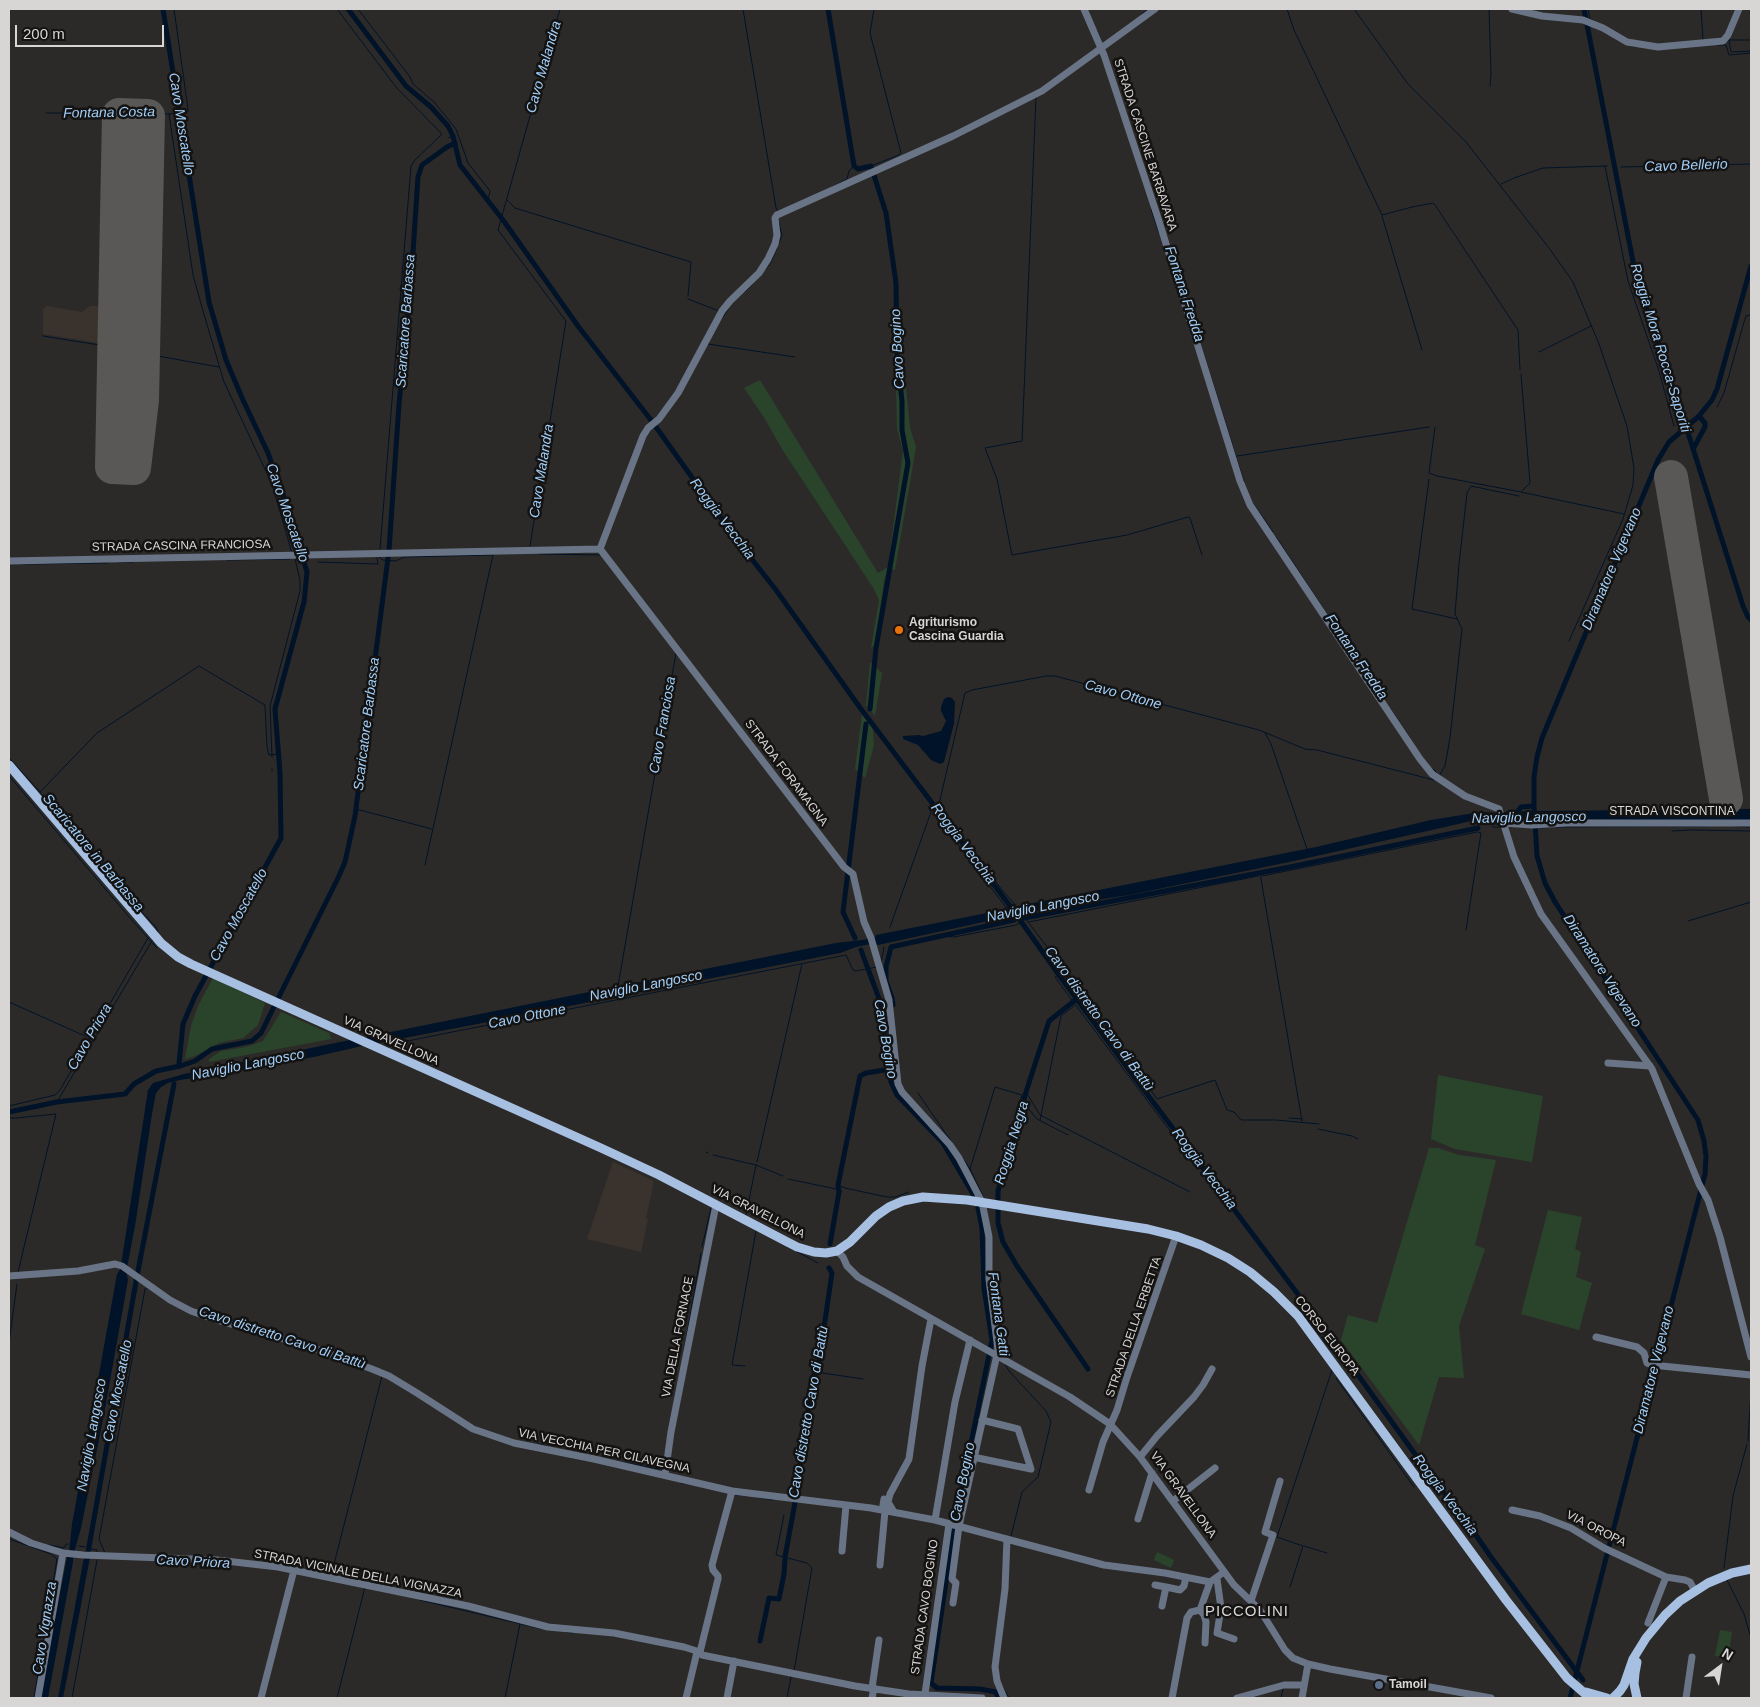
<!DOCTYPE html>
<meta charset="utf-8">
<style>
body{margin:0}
#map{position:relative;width:1760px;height:1707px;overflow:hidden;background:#2c2a29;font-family:Arial,sans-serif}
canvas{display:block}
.frame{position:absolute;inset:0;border:10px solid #d7d6d5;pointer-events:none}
.north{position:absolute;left:1695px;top:1642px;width:50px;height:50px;-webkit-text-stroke:4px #141312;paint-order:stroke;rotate:31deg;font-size:14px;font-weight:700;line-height:20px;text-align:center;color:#d7d6d5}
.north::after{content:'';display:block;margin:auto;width:18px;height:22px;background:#d7d6d5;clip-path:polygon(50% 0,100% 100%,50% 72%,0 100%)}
.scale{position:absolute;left:15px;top:25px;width:149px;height:22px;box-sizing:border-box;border:2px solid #d7d6d5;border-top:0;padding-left:6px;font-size:15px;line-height:18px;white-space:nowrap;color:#d7d6d5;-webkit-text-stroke:4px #141312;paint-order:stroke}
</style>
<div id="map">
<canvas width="1760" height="1707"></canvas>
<div class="frame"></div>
<div class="north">N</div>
<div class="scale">200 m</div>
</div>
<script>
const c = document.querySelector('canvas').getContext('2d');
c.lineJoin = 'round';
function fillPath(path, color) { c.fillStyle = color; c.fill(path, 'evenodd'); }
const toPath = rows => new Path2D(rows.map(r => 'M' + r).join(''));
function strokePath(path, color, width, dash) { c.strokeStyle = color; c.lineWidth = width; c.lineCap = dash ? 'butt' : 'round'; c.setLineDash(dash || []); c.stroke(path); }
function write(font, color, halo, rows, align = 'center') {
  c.font = font + ' Arial,sans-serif'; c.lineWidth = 5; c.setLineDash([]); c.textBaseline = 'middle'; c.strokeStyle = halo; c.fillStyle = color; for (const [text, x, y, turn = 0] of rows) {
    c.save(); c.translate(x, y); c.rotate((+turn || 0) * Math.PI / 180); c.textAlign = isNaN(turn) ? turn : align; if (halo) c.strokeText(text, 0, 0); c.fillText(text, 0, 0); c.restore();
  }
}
const built = toPath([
 [47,306,82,312,90,306,113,306,112,345,43,334,43,309],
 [613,1162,654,1181,646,1218,648,1219,641,1252,587,1239]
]);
const green = toPath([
 [892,342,902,345,910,428,916,447,895,570,888,568,884,581,875,645,871,648,879,600,874,589,782,449,765,419,744,388,760,380,878,573,888,567,903,451,897,429,896,387],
 [870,662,882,673,875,716,866,705],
 [862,715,871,724,873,731,874,745,865,778,855,769],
 [213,978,265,1003,258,1025,243,1038,219,1043,195,1056,185,1059,191,1026,198,1006],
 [281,1012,329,1033,331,1039,209,1062,209,1059,221,1051,246,1047,263,1041],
 [1438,1075,1543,1096,1532,1162,1455,1149,1431,1139],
 [1429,1148,1438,1148,1459,1155,1496,1160,1475,1245,1485,1249,1459,1326,1464,1378,1439,1377,1419,1445,1341,1340,1348,1315,1377,1323],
 [1548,1210,1582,1217,1575,1249,1581,1252,1576,1277,1592,1283,1579,1330,1521,1314],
 [1157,1552,1174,1560,1171,1568,1154,1560],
 [1720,1630,1732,1632,1728,1658,1715,1656]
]);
const water = toPath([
 [948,697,952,698,955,702,954,724,944,762,940,764,931,760,918,745,903,739,903,736,919,735,923,736,941,731,946,721,941,711,941,707,944,699],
 [1751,809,1751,821,1536,819,1536,811],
 [1532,811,1533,819,1504,819,1502,812],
 [1480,812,1500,813,1501,820,1471,821,1454,825,1294,861,1129,895,1045,908,1026,914,1019,914,1016,908,1023,905,1316,847,1431,820],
 [1002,910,1007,911,1011,916,878,945,873,943,876,935],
 [870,939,871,944,856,947,840,953,488,1022,373,1044,361,1038,614,987,836,943],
 [350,1040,362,1046,314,1057,220,1074,180,1080,168,1083,161,1087,156,1093,152,1114,135,1226,127,1268,121,1265,148,1090,153,1083,184,1074],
 [121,1268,126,1270,128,1280,103,1420,81,1528,74,1553,69,1552,72,1524,117,1274],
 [67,1557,73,1557,73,1562,48,1698,40,1698],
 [84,1557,90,1557,78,1621,63,1698,58,1698]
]);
const stream = toPath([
 [337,9,396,87,442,134,414,161,411,166,380,549],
 [358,9,410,77,413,84,434,102,456,129,468,163,490,191,488,200],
 [743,9,776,208,778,211],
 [1287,9,1294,30,1382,215,1412,207,1433,203,1435,205,1518,330,1520,370],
 [1354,9,1408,84,1466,142,1549,248,1573,282,1599,344,1627,426,1634,468,1633,485,1623,519,1569,641],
 [1489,9,1491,74,1490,86],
 [1588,9,1590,19,1594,21],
 [1701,9,1703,40],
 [1142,14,1149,9],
 [1097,30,1102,42],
 [1729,40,1751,40],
 [1729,40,1731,52,1751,51],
 [1628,45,1636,47],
 [1718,45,1726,45,1729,55,1751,53],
 [1036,97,1022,441,985,448,997,479,1012,555,1127,535,1188,517,1190,518,1202,555],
 [46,113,169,114,188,112,188,109,174,9],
 [169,114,193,275,203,311,224,382,272,484,292,553],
 [448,138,453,136],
 [871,166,899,155,901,153,870,33,874,9],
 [1605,166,1628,281,1659,371,1674,426],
 [1621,167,1751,164],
 [1501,184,1514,178,1543,168,1607,166],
 [832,187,847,179,849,171,854,166],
 [507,200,515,208,691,262,688,296],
 [1153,209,1151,209,1159,233],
 [1382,216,1422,350],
 [778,244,782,236,778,219],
 [766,269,771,262,777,248],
 [1183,288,1244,482],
 [746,291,755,281],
 [688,299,719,311],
 [719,323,729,308],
 [43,336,112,347],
 [708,344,795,357],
 [1539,352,1591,326],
 [141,353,219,367],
 [1521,374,1530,483,1522,491],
 [1717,407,1724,393,1744,322,1746,316,1751,315],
 [1435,427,1429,473,1437,476,1521,492,1624,514],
 [1237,456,1429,427],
 [1429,479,1412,609,1457,619],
 [1252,502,1273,532],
 [1276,537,1343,638],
 [530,546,566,321,498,230,560,9],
 [539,554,600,555],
 [379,557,383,560,396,561,404,557,492,555],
 [227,560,290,559],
 [118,562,133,562],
 [318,562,378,564,377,558],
 [23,564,108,563],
 [1390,708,1410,738],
 [1265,733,1271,744,1307,849],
 [272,757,270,706,300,591,300,580,295,559],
 [9,758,40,792],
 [272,769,272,771],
 [1433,769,1439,775],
 [9,776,130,918,157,948],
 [1439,776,1445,766,1450,738,1462,629,1455,614,1459,564,1467,493,1471,486,1519,496],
 [939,804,965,693,972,690,1046,676,1055,676,1259,730,1305,749,1317,750,1434,780],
 [356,809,432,829],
 [937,810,934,812,936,816,1005,906,1013,920],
 [945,813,1002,890,1018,908],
 [1492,821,1493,827,1501,827],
 [1735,826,1751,827],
 [1555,827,1706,826],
 [1541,828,1551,827],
 [1477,831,1479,822,1491,821],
 [1672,831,1691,830,1751,831],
 [425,865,493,555],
 [1260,873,1302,1121],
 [1262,876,1477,832],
 [1002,910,1010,906],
 [1025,918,1089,1002,1157,1099,1215,1080,1227,1110,1234,1112,1241,1120,1276,1120,1319,1124],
 [1688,921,1751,902],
 [1029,922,1258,876],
 [890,927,931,812],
 [1466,930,1481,833,1478,832],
 [157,934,158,931,155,926,135,905,40,792,97,733,199,666,265,705,267,747,269,755,278,754],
 [941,936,954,937,1016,925,1021,922],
 [881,963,884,947],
 [1059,975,1055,977,1074,1003,1197,1167],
 [618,986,676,653],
 [9,1002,85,1036],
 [386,1048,388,1045,452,1032,846,955,853,970,856,971,877,967],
 [1026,1092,1040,1115,1190,1192],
 [918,1093,970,1169,983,1196],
 [57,1102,153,939],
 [9,1106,55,1095,60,1090,148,938],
 [9,1115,9,1118,16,1118,56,1114,18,1272],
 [1289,1118,1302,1119],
 [1040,1120,1061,1016,1074,1006],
 [1318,1129,1352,1136,1358,1139],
 [706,1152,708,1153],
 [713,1155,756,1165,783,1176],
 [757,1162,802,964],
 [970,1169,995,1087,1022,1095,1020,1102,1024,1103,1037,1119,1068,1135],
 [788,1179,841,1190,842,1192],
 [838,1185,845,1188,887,1197,895,1197,909,1192],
 [746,1215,756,1165],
 [702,1247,711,1208,713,1208],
 [788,1247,818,1263],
 [992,1273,993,1281],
 [1294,1302,1337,1357,1340,1350],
 [996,1310,1006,1358],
 [9,1343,17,1284],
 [684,1351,701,1253],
 [1005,1364,1009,1371,1046,1411,1051,1422,1038,1477,1022,1492,1011,1536],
 [745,1366,732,1365,756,1231],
 [816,1372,863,1379],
 [1336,1378,1414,1487],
 [1748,1441,1751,1391],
 [538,1444,547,1446],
 [617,1461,659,1469,662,1467,665,1453],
 [681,1483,688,1484],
 [735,1495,748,1496],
 [755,1497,773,1500],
 [784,1515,776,1555,807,1563,812,1568,794,1671],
 [9,1539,51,1554,57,1559],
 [49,1545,64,1548,66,1544,68,1544],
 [79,1546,85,1547],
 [1304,1546,1327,1553],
 [91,1549,97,1550,97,1553],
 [105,1553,99,1539,145,1289,148,1287],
 [1724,1568,1733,1496,1747,1444],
 [333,1575,332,1572,382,1376],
 [1727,1580,1744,1614,1751,1638],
 [1290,1587,1303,1546,1277,1537,1332,1370],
 [420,1600,542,1629],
 [566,1632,573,1633],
 [1002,1685,1009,1698],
 [34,1698,57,1559],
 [72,1698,97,1560],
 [337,1698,365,1587],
 [505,1698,520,1624],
 [787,1698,791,1677],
 [1281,1698,1283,1689]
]);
const canal = toPath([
 [163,9,209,302,226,360,243,400,268,453,285,500,307,572,304,602,275,709,280,773,281,838,195,996,183,1024,179,1063],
 [348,9,406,86,431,107,448,126,453,136,460,165,503,220,578,326,651,420,736,539,776,590,861,709,1010,906,1059,975,1138,1082,1340,1350,1438,1486,1460,1512,1491,1557,1583,1680],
 [828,9,854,166,858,169,871,166,886,213,896,283,897,356,902,401,902,430,908,463,876,648,870,709],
 [1584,9,1636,277,1683,417,1743,606,1748,617,1751,620],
 [1693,449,1705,427,1705,423,1699,416],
 [1514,816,1521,807,1534,806],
 [1002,914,1023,910],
 [1024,918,1285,868,1478,828],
 [855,938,843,912,866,724],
 [861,950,881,1004,891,1082,897,1095,943,1143,973,1194],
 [1078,998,1049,1021,1026,1092,998,1191,998,1223,1003,1242,1017,1266,1088,1369],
 [893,1005,892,998,886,981,886,967,891,947,1014,920],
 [9,1112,57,1102,125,1094,134,1084,156,1071,180,1066,195,1061,212,1049,252,1041,261,1033,338,878,345,862,355,816,389,550,399,404,411,282,418,177,422,165,447,147,455,143],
 [978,1208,982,1228,984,1288,992,1340,955,1522,931,1683,937,1688,980,1689,996,1692,998,1698],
 [830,1244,839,1192,838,1185,860,1076,866,1073,897,1068],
 [785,1557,796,1497,813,1376,818,1368,832,1273,829,1268],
 [87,1558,137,1276,174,1084],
 [760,1641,769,1598,779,1599,784,1574,785,1559],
 [1570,1698,1705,1174,1706,1156,1704,1141,1698,1120,1555,902,1545,883,1537,856,1534,806,1534,777,1537,757,1542,738,1658,460,1669,442,1699,416,1712,400,1717,389,1751,266]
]);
const runway = toPath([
 [119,115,148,116,142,400,134,468,112,467,119,115],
 [1671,477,1726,799]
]);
const minor = toPath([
 [1084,9,1104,55,1158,218,1240,481,1250,505,1420,759,1432,774,1465,796,1499,809,1514,857,1541,914,1652,1069,1699,1184,1708,1200,1720,1237,1751,1357],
 [1512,9,1542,16,1583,20,1603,28,1627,42,1658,47,1723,41,1728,35,1739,9],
 [600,549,844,867,853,874,864,922,871,938,889,1000,898,1084,902,1092,950,1145,959,1158,982,1202,989,1237,989,1279,998,1350,959,1526,952,1579,956,1583,953,1603],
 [9,561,600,549,643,436,648,428,659,419,678,393,722,311,730,301,759,273,768,259,775,244,777,235,775,218,777,215,953,136,1042,91,1155,9],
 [1503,823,1532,825,1567,823,1751,823],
 [1608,1063,1650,1066],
 [837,1251,843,1257,847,1266,858,1277,1070,1397,1110,1424,1140,1457,1234,1585,1260,1610,1285,1650,1293,1658,1308,1664,1330,1669,1491,1698],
 [9,1276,78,1271,115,1264,122,1266,170,1300,191,1311,220,1321,308,1346,372,1369,389,1376,417,1393,473,1429,514,1443,594,1459,732,1491,871,1508,935,1520,1104,1565,1165,1573,1210,1582,1224,1572],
 [1596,1337,1637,1347,1644,1353,1647,1363,1652,1365,1751,1375],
 [973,1457,1031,1469,1018,1429,982,1420],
 [1140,1457,1157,1436,1194,1397,1203,1385,1212,1369],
 [665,1475,671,1432,716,1205],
 [1089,1490,1103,1442,1117,1410,1127,1377,1176,1236],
 [1173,1501,1215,1468],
 [1512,1510,1540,1516,1571,1528,1604,1548,1666,1577,1685,1580,1690,1582,1695,1591],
 [894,1512,888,1502,890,1494,909,1459,922,1366,931,1319],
 [1138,1519,1152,1473],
 [935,1520,955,1402,970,1340],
 [9,1532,31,1543,63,1553,83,1555,217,1560,278,1567,468,1606,548,1627,614,1633,684,1647,700,1652,702,1655,855,1686,909,1694,982,1698],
 [842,1551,846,1505],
 [880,1565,885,1511,883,1505,884,1499],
 [1217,1579,1221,1608,1217,1633,1234,1639],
 [1155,1585,1166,1587],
 [1251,1601,1273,1535,1265,1532,1280,1481],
 [1162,1606,1166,1587,1180,1590,1184,1586,1186,1577],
 [1200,1610,1204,1615,1206,1622,1205,1643],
 [1648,1623,1666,1577],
 [700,1652,718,1579,718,1576,713,1570,712,1565,732,1491],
 [872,1688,879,1640],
 [925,1694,949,1524],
 [38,1698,63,1553],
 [261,1698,294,1570],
 [686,1698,697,1652],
 [727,1698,734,1661],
 [872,1698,874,1688],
 [1004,1698,997,1681,995,1667,1005,1589,1007,1539],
 [1172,1698,1187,1618,1191,1612,1200,1610,1210,1582],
 [1237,1698,1284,1685,1303,1685],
 [1302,1698,1308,1664],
 [1686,1698,1692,1657]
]);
const major = toPath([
 [9,765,161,943,178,957,191,964,601,1148,659,1175,797,1247,814,1252,826,1253,837,1251,850,1242,876,1216,889,1207,903,1201,923,1197,967,1200,1148,1229,1176,1236,1201,1245,1228,1258,1250,1272,1274,1292,1298,1316,1506,1600,1567,1678,1590,1698],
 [1586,1692,1607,1698],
 [1613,1698,1620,1691,1624,1685,1633,1659,1646,1638,1665,1615,1680,1601,1708,1583,1732,1573,1751,1569],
 [1637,1698,1634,1684,1635,1673,1637,1662]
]);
const markers = [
 [899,630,5,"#e8710a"],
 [1379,1685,5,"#5c6f8a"]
];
const streetNames = [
 ["STRADA CASCINE BARBAVARA",1145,145,72],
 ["STRADA CASCINA FRANCIOSA",181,546,-1],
 ["STRADA FORAMAGNA",786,773,53],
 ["STRADA VISCONTINA",1672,812],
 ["VIA GRAVELLONA",391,1041,24],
 ["VIA GRAVELLONA",758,1212,27],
 ["STRADA DELLA ERBETTA",1134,1327,-71],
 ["CORSO EUROPA",1327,1336,52],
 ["VIA DELLA FORNACE",678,1337,-79],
 ["VIA VECCHIA PER CILAVEGNA",604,1451,12],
 ["VIA GRAVELLONA",1183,1495,54],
 ["VIA OROPA",1596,1529,27],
 ["STRADA VICINALE DELLA VIGNAZZA",358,1574,11],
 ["STRADA CAVO BOGINO",925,1607,-82]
];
const poiNames = [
 ["Agriturismo",909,623],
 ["Cascina Guardia",909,637],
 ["Tamoil",1389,1685]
];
const waterNames = [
 ["Cavo Malandra",544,67,-74],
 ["Fontana Costa",109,113,-1],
 ["Cavo Moscatello",181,124,81],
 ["Cavo Bellerio",1686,166,-2],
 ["Fontana Fredda",1184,294,72],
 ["Scaricatore Barbassa",406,321,-86],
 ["Roggia Mora Rocca-Saporiti",1660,348,73],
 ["Cavo Bogino",898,349,-93],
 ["Cavo Malandra",542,471,-81],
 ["Cavo Moscatello",287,513,71],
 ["Roggia Vecchia",722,519,53],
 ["Diramatore Vigevano",1612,569,-67],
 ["Fontana Fredda",1356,657,56],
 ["Cavo Ottone",1123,695,15],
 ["Scaricatore Barbassa",367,724,-83],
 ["Cavo Franciosa",663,725,-80],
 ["Naviglio Langosco",1529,818,-1],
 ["Roggia Vecchia",963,844,53],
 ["Scaricatore in Barbassa",93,853,50],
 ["Naviglio Langosco",1043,907,-11],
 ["Cavo Moscatello",239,915,-61],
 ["Diramatore Vigevano",1602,971,57],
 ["Naviglio Langosco",646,986,-11],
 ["Cavo Ottone",527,1017,-11],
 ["Cavo distretto Cavo di Battù",1099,1019,54],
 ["Cavo Priora",90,1037,-60],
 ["Cavo Bogino",885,1039,80],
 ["Naviglio Langosco",248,1065,-11],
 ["Roggia Negra",1012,1143,-73],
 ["Roggia Vecchia",1204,1169,53],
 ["Fontana Gatti",998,1314,82],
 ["Cavo distretto Cavo di Battù",282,1338,18],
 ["Diramatore Vigevano",1654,1370,-76],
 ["Cavo Moscatello",118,1391,-79],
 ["Cavo distretto Cavo di Battù",809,1412,-80],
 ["Naviglio Langosco",92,1435,-80],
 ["Cavo Bogino",963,1482,-79],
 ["Roggia Vecchia",1445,1495,53],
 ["Cavo Priora",193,1562,3],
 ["Cavo Vignazza",45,1628,-81]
];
const quarterNames = [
 ["PICCOLINI",1247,1612]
];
fillPath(built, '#3a332d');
fillPath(green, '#2a442c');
fillPath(water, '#001328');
strokePath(stream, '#001328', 1);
strokePath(canal, '#001328', 5);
strokePath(runway, '#5a5857', 34);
strokePath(minor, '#697586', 7);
strokePath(major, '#a7c0e2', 9);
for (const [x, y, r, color] of markers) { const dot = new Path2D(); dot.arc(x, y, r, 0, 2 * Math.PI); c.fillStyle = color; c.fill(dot); strokePath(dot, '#141312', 2); }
write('12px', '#d7d6d5', '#141312', streetNames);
write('bold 12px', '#d7d6d5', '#141312', poiNames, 'left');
write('italic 14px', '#a1cef8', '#141312', waterNames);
c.letterSpacing = '1px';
write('15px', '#d7d6d5', '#141312', quarterNames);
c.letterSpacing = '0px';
</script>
